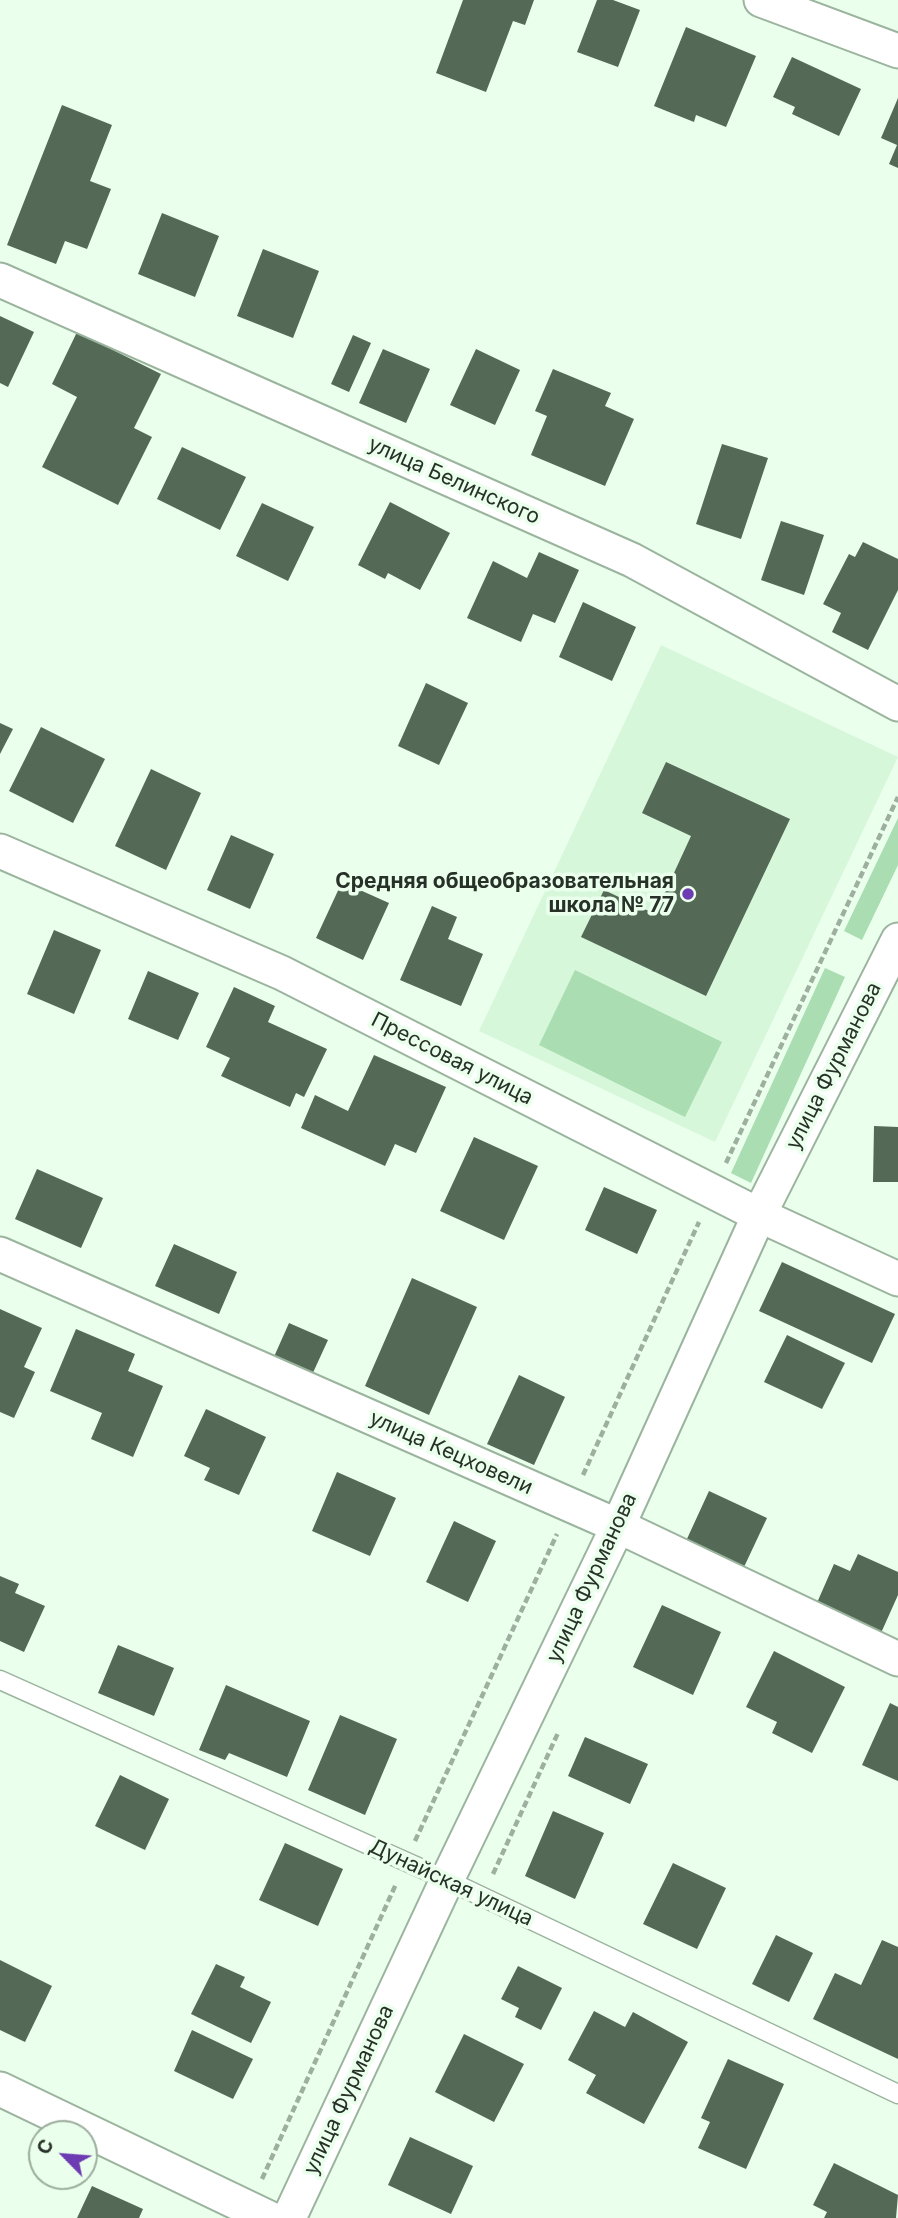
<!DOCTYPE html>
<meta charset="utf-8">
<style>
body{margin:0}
#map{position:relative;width:898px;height:2218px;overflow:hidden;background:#eaffec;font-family:Inter,sans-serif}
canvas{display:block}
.north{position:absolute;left:28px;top:2120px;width:70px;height:70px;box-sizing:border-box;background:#eaffec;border:2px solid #9cad9e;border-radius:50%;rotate:295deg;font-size:19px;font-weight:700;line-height:28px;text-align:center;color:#273128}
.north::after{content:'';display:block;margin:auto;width:24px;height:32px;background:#6d3bb2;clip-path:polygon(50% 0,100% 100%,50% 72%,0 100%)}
</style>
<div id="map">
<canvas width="898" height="2218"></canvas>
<div class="north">С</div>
</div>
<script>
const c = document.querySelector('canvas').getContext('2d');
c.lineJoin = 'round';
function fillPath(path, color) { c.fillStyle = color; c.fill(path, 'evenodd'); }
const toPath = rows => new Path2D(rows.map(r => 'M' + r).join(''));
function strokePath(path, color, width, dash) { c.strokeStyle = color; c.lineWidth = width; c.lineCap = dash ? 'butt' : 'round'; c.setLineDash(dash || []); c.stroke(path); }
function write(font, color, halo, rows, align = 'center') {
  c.font = font + ' Inter,sans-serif'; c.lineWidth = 7; c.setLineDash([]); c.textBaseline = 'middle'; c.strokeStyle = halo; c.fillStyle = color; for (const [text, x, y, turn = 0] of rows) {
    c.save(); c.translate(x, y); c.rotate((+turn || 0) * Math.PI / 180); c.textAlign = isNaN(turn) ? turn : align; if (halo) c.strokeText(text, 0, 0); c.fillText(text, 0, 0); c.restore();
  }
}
const built = toPath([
 [661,645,898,757,715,1142,479,1031]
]);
const green = toPath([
 [898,818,898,865,862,940,844,931],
 [825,968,845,977,751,1183,731,1173],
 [575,970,722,1042,685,1117,539,1045]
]);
const building = toPath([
 [463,0,534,0,525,25,513,21,486,92,436,73],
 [597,0,613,0,640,10,618,67,577,52],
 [686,27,756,56,726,127,696,115,694,122,654,106],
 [792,57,861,89,839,136,792,114,795,107,773,97],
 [898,98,898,168,889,164,897,145,881,138],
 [62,105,112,125,90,181,111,189,87,249,65,241,56,264,7,245],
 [162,213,219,236,195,297,138,274],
 [263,249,319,271,293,338,237,316],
 [0,316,34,332,8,387,0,383],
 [77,332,161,374,134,428,152,437,118,505,42,467,77,397,52,384],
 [353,335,371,343,349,392,331,384],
 [383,349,430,369,406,423,359,403],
 [476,349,520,370,495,425,450,405],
 [553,369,611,393,605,406,634,419,605,486,531,455,547,416,535,411],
 [722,444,768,458,741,539,696,524],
 [182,447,246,477,220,530,157,499],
 [390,502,450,533,420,590,388,573,385,579,358,565],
 [262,503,314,527,288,581,236,556],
 [781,521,824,535,804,595,761,580],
 [863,542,898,559,898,590,868,650,832,632,841,613,823,604,849,554,855,557],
 [539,552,579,570,555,623,533,614,521,642,467,618,493,561,527,578],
 [583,602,636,627,612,681,559,657],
 [426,683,468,703,439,765,398,746],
 [0,723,13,729,0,754],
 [41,727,105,759,73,823,9,791],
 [666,762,790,819,706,996,581,937,604,890,655,914,691,836,642,813],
 [151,769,201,793,166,870,115,846],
 [231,835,274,854,250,909,207,890],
 [342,882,389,903,363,960,316,938],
 [432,906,457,917,448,939,483,954,461,1006,400,980],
 [54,930,101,950,74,1014,27,994],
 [148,971,199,993,178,1040,128,1019],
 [234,987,275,1006,268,1022,327,1049,304,1097,296,1093,290,1107,221,1076,230,1058,206,1047],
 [374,1055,446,1087,416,1153,395,1144,385,1166,301,1128,315,1095,348,1111],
 [874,1126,898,1127,898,1182,873,1182],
 [474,1137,538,1166,504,1240,440,1211],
 [37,1169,103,1198,81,1248,15,1219],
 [604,1187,657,1210,637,1254,585,1230],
 [174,1244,237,1272,219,1314,155,1286],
 [782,1262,895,1314,872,1363,759,1311],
 [412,1278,477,1307,429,1415,365,1386],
 [0,1309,42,1328,24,1367,35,1372,14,1418,0,1412],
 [289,1323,328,1340,311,1377,273,1359],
 [76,1329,135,1354,128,1371,163,1386,133,1457,91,1439,102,1413,50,1391],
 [787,1335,845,1363,822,1409,764,1382],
 [519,1375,565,1397,534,1465,487,1444],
 [206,1409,266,1437,239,1495,204,1480,210,1468,184,1456],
 [337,1472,396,1498,370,1556,312,1531],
 [709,1491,767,1518,744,1567,686,1541],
 [454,1521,496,1541,468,1602,426,1582],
 [858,1554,898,1572,898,1595,881,1633,816,1605,834,1564,850,1571],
 [0,1576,19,1584,15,1593,45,1606,24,1652,0,1641],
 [662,1605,721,1632,693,1695,633,1667],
 [118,1645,174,1668,154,1716,98,1693],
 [774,1651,845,1687,812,1753,772,1733,777,1722,746,1707],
 [226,1685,310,1721,287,1777,229,1753,225,1760,199,1750],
 [890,1703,898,1707,898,1781,862,1765],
 [340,1715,397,1739,365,1815,308,1790],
 [585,1737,648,1764,630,1804,568,1776],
 [120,1775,169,1799,145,1850,95,1826],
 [553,1811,604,1833,575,1899,525,1876],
 [285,1843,343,1869,318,1926,259,1900],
 [673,1863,726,1888,697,1949,643,1924],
 [776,1935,813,1953,789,2002,752,1984],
 [882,1940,898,1947,898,2059,813,2019,835,1973,861,1985],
 [0,1960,52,1986,25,2042,0,2030],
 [216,1964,245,1977,240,1987,271,2002,251,2043,191,2014],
 [518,1966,562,1988,541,2030,515,2017,519,2008,501,1999],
 [594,2011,625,2027,633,2012,688,2042,644,2124,586,2093,596,2075,568,2060],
 [192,2030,253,2059,233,2099,174,2071],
 [464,2034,524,2064,494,2122,435,2092],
 [728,2059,784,2084,746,2169,698,2148,710,2122,701,2118],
 [410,2137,473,2166,451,2214,388,2185],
 [834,2163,898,2195,896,2218,824,2218,827,2212,813,2205],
 [92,2186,143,2209,139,2218,77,2218]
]);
const path = toPath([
 [726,1163,898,797],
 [583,1475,699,1222],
 [415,1841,557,1534],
 [493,1874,558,1733],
 [262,2179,396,1884]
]);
const lane = toPath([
 [0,1680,447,1880,898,2094]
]);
const street = toPath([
 [761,0,898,51],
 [0,280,632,560,898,704],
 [0,851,282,973,759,1215,898,1279],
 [0,1254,618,1526,898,1659],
 [0,2089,269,2218],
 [289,2218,447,1880,618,1526,759,1215,898,940]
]);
const markers = [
 [688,894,7,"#6d3bb2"]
];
const streetNames = [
 ["улица Белинского",454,481,24],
 ["Прессовая улица",452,1059,27],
 ["улица Фурманова",834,1066,-63],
 ["улица Кецховели",451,1453,24],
 ["улица Фурманова",592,1578,-65],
 ["Дунайская улица",451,1883,25],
 ["улица Фурманова",349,2090,-65]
];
const poiNames = [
 ["Средняя общеобразовательная",674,882],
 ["школа № 77",674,906]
];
fillPath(built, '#d7f7db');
fillPath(green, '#aaddb1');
fillPath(building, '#546a57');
strokePath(lane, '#9bb49e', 21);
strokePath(street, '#9bb49e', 37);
strokePath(path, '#9eafa0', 4.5, [7, 3.5]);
strokePath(lane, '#fff', 18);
strokePath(street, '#fff', 33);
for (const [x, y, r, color] of markers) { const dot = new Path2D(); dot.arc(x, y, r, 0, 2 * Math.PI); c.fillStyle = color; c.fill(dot); strokePath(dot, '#eaffec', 2.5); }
write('21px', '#273128', '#eaffec', streetNames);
write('bold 21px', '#273128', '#eaffec', poiNames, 'right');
</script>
